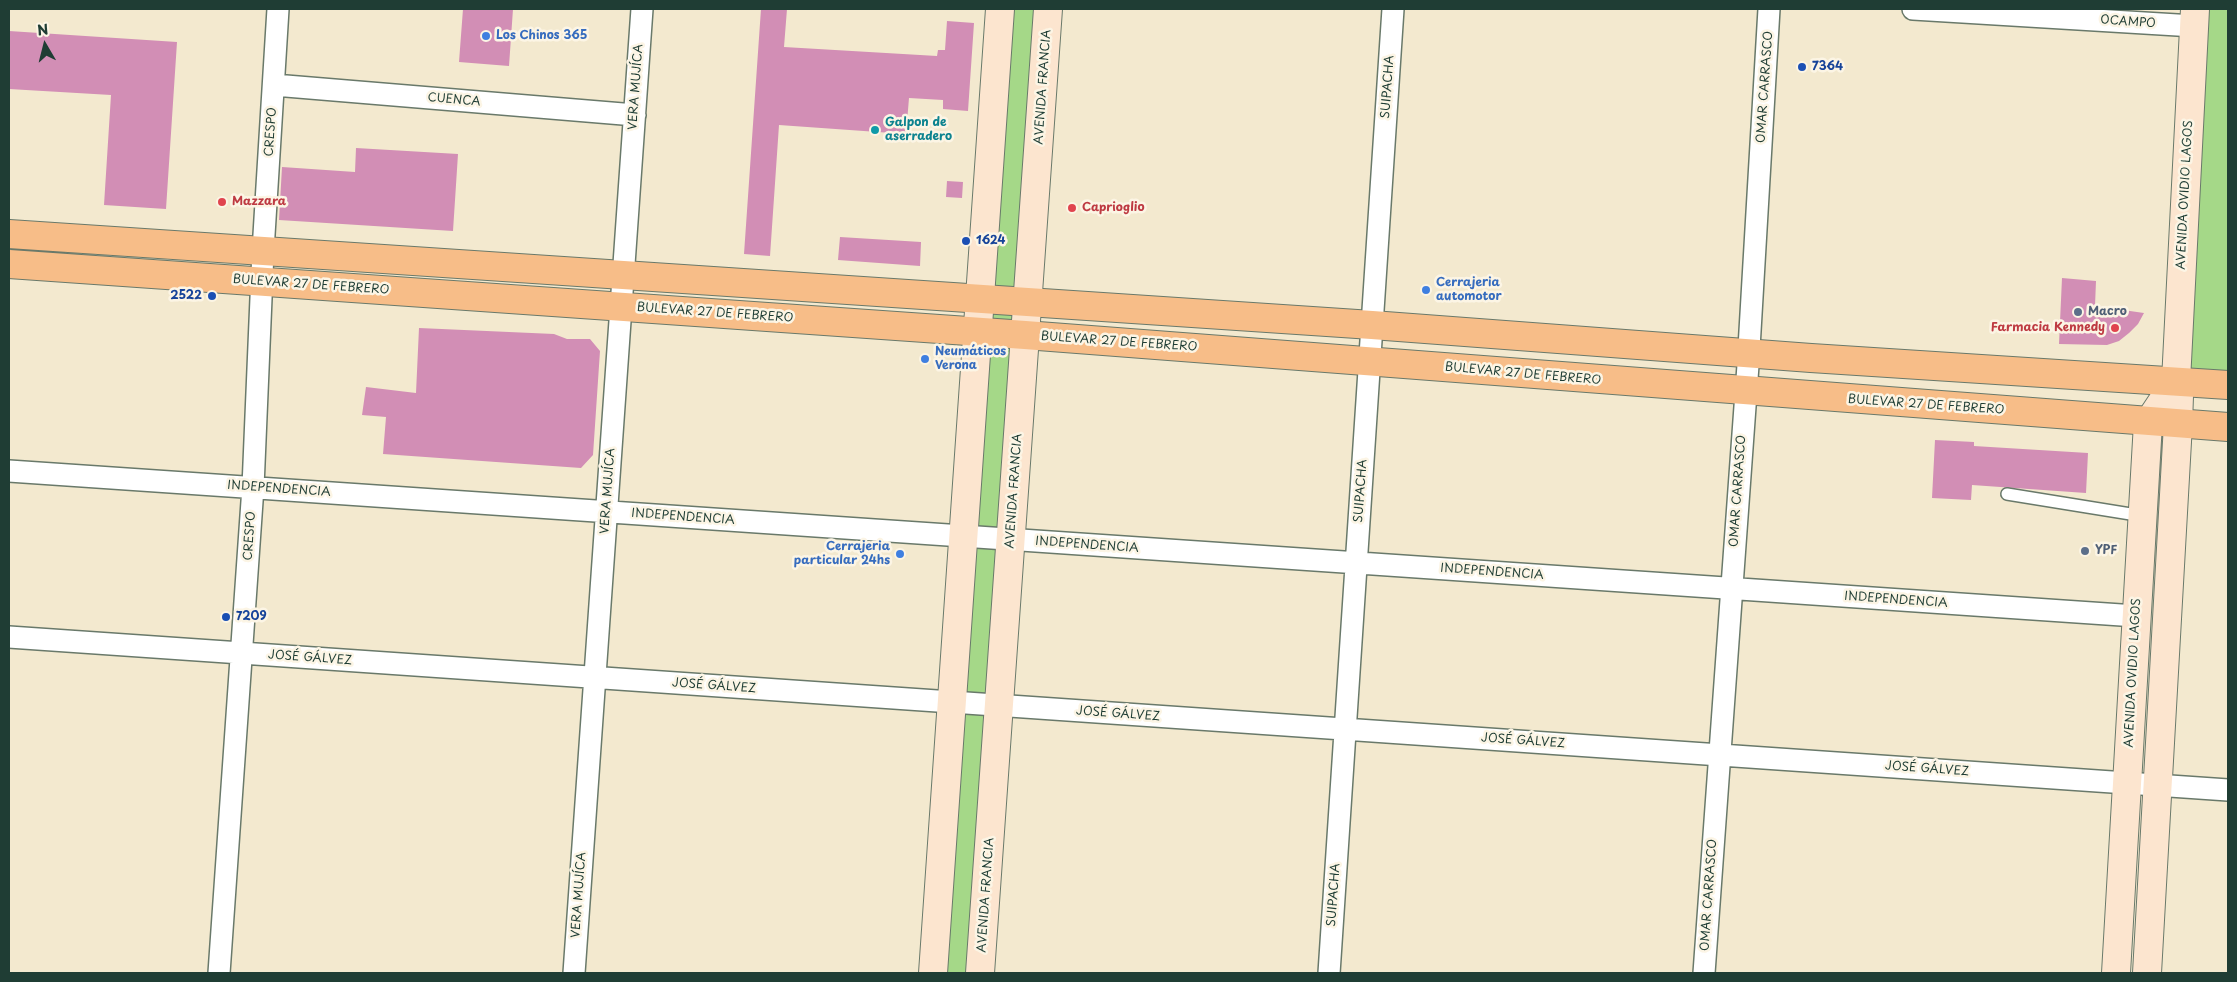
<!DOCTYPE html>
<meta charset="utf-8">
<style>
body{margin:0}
#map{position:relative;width:2237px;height:982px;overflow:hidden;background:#f3e9cf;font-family:"Playpen Sans",sans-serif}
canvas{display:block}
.frame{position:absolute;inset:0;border:10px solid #1f3d34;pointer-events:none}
.north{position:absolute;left:20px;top:20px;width:50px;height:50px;-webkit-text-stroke:4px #fcf5e5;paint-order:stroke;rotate:352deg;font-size:14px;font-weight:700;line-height:20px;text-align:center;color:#1f3d34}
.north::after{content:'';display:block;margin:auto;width:18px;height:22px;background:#1f3d34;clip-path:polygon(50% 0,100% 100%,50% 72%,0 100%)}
</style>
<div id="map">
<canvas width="2237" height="982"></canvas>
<div class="frame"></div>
<div class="north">N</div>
</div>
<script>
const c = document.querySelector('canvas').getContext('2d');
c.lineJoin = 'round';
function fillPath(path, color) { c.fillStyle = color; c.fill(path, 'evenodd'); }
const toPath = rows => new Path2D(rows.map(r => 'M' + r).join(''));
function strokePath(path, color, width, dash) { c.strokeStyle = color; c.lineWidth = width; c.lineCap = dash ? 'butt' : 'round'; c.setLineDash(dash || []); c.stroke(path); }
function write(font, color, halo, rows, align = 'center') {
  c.font = font + ' "Playpen Sans",sans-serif'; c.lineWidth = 5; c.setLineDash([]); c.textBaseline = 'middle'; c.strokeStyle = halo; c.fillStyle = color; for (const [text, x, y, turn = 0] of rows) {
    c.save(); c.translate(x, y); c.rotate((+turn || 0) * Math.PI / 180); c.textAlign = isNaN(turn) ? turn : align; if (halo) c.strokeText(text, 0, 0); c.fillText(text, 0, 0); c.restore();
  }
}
const green = toPath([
 [1000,9,1048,9,980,973,933,973],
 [2195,9,2228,9,2228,385,2176,381]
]);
const building = toPath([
 [463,9,513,9,509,66,459,62],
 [761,9,787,9,784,47,937,56,938,50,945,50,947,21,974,23,968,111,943,109,943,100,909,98,906,134,779,125,770,256,744,254],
 [9,31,177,42,166,209,104,205,111,95,9,89],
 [356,148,458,154,453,231,279,220,282,167,355,172],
 [947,181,963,182,962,198,946,197],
 [840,237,921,242,920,266,838,260],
 [2062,278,2096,281,2095,306,2144,313,2138,324,2129,333,2119,341,2107,345,2059,344],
 [419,328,554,334,567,339,590,339,600,351,593,455,581,468,383,454,386,417,362,415,366,387,416,393],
 [1935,440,1974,442,1974,446,2088,453,2086,493,1972,485,1971,500,1932,498]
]);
const lane = toPath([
 [2007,494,2143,516]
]);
const street = toPath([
 [1913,9,2194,26],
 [274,85,635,115],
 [9,471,2136,616],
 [9,637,2228,790],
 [219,973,253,487,263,251,278,9],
 [574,973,642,9],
 [1329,973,1393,9],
 [1704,973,1748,365,1769,9]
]);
const secondary = toPath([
 [933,973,1000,9],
 [980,973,1048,9],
 [2116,973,2148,423,2176,381],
 [2147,973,2178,424,2179,396,2176,381,2195,9]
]);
const primary = toPath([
 [9,234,1372,325,1811,358,2228,385],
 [9,264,1025,335,2228,427]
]);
const markers = [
 [486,36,5,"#3f7fe0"],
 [1802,67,5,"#1a4fb4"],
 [875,130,5,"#0f9aa8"],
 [222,202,5,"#e0444e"],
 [1072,208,5,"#e0444e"],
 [966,241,5,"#1a4fb4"],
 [1426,290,5,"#3f7fe0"],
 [212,296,5,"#1a4fb4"],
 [2078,312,5,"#5c6f8a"],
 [2115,328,5,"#e0444e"],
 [925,359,5,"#3f7fe0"],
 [2085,551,5,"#5c6f8a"],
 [900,554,5,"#3f7fe0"],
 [226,617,5,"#1a4fb4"]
];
const streetNames = [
 ["OCAMPO",2128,22,4],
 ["VERA MUJÍCA",636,87,-86],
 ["AVENIDA FRANCIA",1043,87,-86],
 ["SUIPACHA",1388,87,-86],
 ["OMAR CARRASCO",1765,87,-86],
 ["CUENCA",454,100,5],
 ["CRESPO",271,132,-86],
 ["AVENIDA OVIDIO LAGOS",2185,195,-87],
 ["BULEVAR 27 DE FEBRERO",311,285,4],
 ["BULEVAR 27 DE FEBRERO",715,313,4],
 ["BULEVAR 27 DE FEBRERO",1119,342,4],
 ["BULEVAR 27 DE FEBRERO",1523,374,5],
 ["BULEVAR 27 DE FEBRERO",1926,405,4],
 ["INDEPENDENCIA",279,489,4],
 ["VERA MUJÍCA",608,491,-86],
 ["AVENIDA FRANCIA",1014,491,-86],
 ["SUIPACHA",1361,491,-86],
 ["OMAR CARRASCO",1738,491,-86],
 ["INDEPENDENCIA",683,517,4],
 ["CRESPO",250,536,-86],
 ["INDEPENDENCIA",1087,545,4],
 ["INDEPENDENCIA",1492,572,4],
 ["INDEPENDENCIA",1896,600,4],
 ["JOSÉ GÁLVEZ",310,658,4],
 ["AVENIDA OVIDIO LAGOS",2133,673,-87],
 ["JOSÉ GÁLVEZ",714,686,4],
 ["JOSÉ GÁLVEZ",1118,714,4],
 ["JOSÉ GÁLVEZ",1523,741,4],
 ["JOSÉ GÁLVEZ",1927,769,4],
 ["VERA MUJÍCA",579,895,-86],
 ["AVENIDA FRANCIA",986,895,-86],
 ["SUIPACHA",1334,895,-86],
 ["OMAR CARRASCO",1709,895,-86]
];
const shopNames = [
 ["Los Chinos 365",496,36],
 ["Cerrajeria",1436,283],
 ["automotor",1436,297],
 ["Neumáticos",935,352],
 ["Verona",935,366],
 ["Cerrajeria",890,547,"right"],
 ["particular 24hs",890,561,"right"]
];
const transitNames = [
 ["7364",1812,67],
 ["1624",976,241],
 ["2522",202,296,"right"],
 ["7209",236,617]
];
const cultureNames = [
 ["Galpon de",885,123],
 ["aserradero",885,137]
];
const healthNames = [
 ["Mazzara",232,202],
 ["Caprioglio",1082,208],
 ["Farmacia Kennedy",2105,328,"right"]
];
const serviceNames = [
 ["Macro",2088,312],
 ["YPF",2095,551]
];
fillPath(green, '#a5d888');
fillPath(building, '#d28eb5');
strokePath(lane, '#69796a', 14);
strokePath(street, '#69796a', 24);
strokePath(secondary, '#69796a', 30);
strokePath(primary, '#69796a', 30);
strokePath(lane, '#fff', 11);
strokePath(street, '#fff', 21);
strokePath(secondary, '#fce5cf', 28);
strokePath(primary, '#f7bd88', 28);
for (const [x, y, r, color] of markers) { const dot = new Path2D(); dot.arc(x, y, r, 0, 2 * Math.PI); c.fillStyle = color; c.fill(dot); strokePath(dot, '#fcf5e5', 2); }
write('12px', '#1f3d34', '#fcf5e5', streetNames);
write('bold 12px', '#366cbe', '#fcf5e5', shopNames, 'left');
write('bold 12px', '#164399', '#fcf5e5', transitNames, 'left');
write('bold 12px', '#0d838f', '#fcf5e5', cultureNames, 'left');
write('bold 12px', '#be3a42', '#fcf5e5', healthNames, 'left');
write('bold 12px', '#4e5e75', '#fcf5e5', serviceNames, 'left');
</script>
